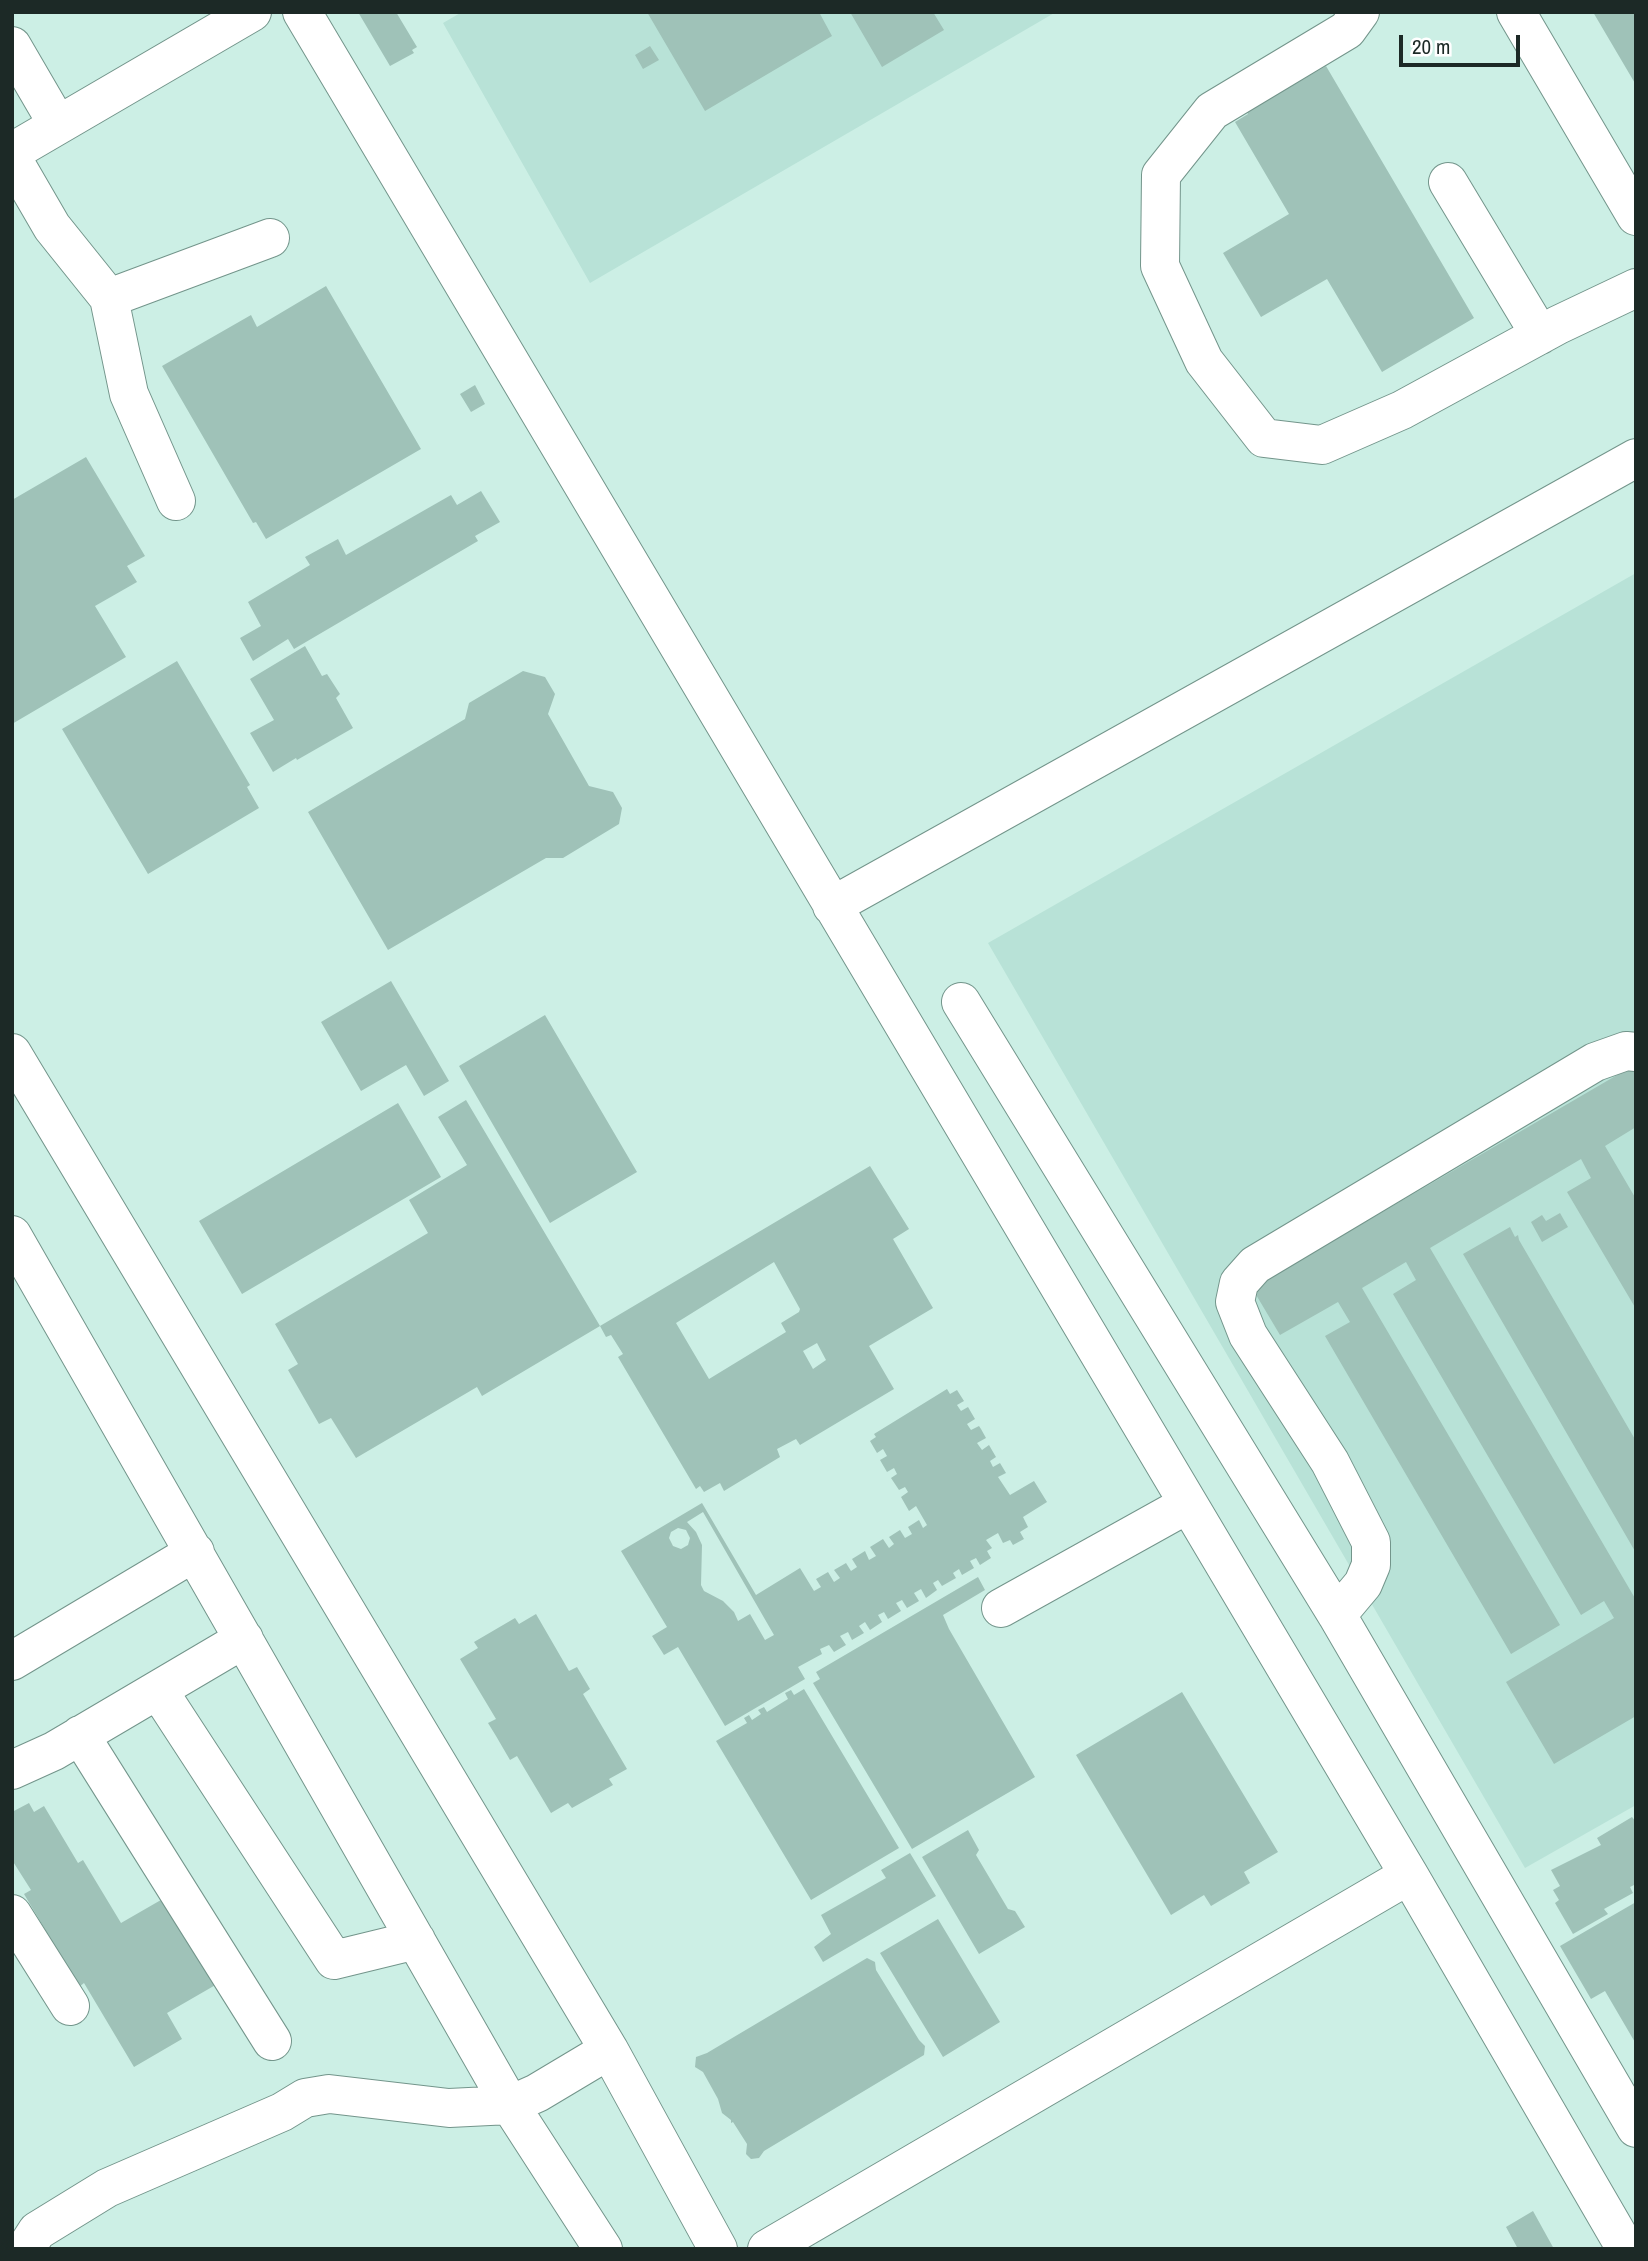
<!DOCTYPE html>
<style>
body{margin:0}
#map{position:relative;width:1648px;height:2261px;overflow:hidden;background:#ccefe5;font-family:"Archivo Narrow",sans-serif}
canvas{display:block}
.frame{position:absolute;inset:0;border:14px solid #1c2926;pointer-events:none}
.scale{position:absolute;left:1399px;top:35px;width:121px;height:32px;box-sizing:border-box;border:4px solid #1c2926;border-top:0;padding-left:9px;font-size:21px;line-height:24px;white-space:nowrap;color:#1c2926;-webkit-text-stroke:5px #fff;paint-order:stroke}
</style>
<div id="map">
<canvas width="1648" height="2261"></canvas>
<div class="frame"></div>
<div class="scale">20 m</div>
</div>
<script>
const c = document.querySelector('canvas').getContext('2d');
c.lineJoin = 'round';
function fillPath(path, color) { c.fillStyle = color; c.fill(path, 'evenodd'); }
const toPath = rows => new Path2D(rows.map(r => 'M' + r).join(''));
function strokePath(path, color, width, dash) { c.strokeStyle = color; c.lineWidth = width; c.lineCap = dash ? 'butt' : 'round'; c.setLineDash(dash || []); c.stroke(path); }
const built = toPath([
 [462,12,1056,12,590,283,443,23],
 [1636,573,1636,1805,1525,1868,988,943]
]);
const building = toPath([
 [358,12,396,12,417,47,412,50,414,53,390,66],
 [647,12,819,12,832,36,705,111],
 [850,12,933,12,944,30,882,67],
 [1593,12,1636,12,1636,85],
 [650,46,659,60,643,69,635,55],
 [1326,66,1474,318,1382,372,1327,279,1261,317,1223,253,1289,214,1235,122,1248,114,1247,112],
 [326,286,421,449,266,539,256,522,253,523,162,366,251,315,257,327],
 [475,385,485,404,471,412,460,394],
 [86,457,145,556,127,566,137,582,95,606,126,657,12,724,12,500],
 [481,491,500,522,475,536,478,541,294,649,288,639,253,661,240,638,261,626,248,602,310,565,305,557,338,539,346,555,451,495,457,505],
 [305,646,322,676,327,674,340,694,336,698,353,728,297,760,296,758,273,772,250,733,274,720,250,679],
 [177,661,250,785,247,787,259,808,148,874,62,729],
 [523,671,545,677,555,694,548,714,589,786,613,792,622,808,619,824,563,858,546,858,388,950,308,812,465,719,469,703],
 [391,981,449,1081,424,1096,406,1065,361,1091,321,1022],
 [545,1015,637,1172,550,1223,459,1066],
 [1636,1064,1636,1127,1605,1146,1636,1199,1636,1309,1567,1192,1591,1178,1581,1159,1430,1248,1636,1600,1636,1716,1554,1764,1506,1682,1614,1618,1604,1601,1581,1615,1393,1294,1416,1280,1406,1262,1362,1288,1560,1625,1511,1654,1325,1336,1350,1322,1338,1302,1280,1335,1252,1288],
 [466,1100,600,1326,482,1396,477,1387,356,1458,331,1418,319,1424,288,1370,298,1364,275,1324,428,1233,409,1200,467,1165,438,1117],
 [398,1103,441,1177,242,1294,199,1221],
 [870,1166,909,1229,893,1239,933,1308,869,1346,894,1389,800,1445,796,1439,777,1449,780,1457,724,1491,720,1483,704,1492,700,1486,696,1489,618,1357,623,1354,611,1335,606,1337,600,1326],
 [774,1262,800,1309,799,1312,781,1323,786,1332,709,1379,676,1323],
 [817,1343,826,1360,813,1369,803,1351],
 [1560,1213,1568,1227,1542,1242,1531,1222,1542,1215,1546,1221],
 [1510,1227,1515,1237,1518,1235,1519,1240,1636,1441,1636,1553,1463,1254],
 [947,1389,950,1394,957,1390,964,1401,957,1405,961,1411,968,1407,975,1419,967,1424,971,1430,979,1426,981,1429,986,1438,977,1443,982,1450,989,1445,996,1457,990,1461,993,1467,1000,1463,1006,1473,998,1477,1010,1495,1034,1481,1047,1502,1023,1517,1028,1527,1020,1532,1024,1539,1013,1545,1010,1540,1003,1543,998,1533,986,1540,992,1548,987,1551,991,1558,980,1565,976,1558,970,1561,974,1568,962,1575,959,1569,953,1573,956,1578,942,1586,938,1580,933,1583,937,1590,926,1598,921,1589,914,1593,919,1601,907,1608,902,1600,896,1603,901,1611,888,1619,884,1612,878,1615,882,1622,870,1630,865,1622,859,1626,864,1633,852,1640,848,1632,840,1636,846,1645,834,1652,829,1645,820,1649,822,1654,798,1667,805,1679,725,1726,678,1647,664,1655,652,1636,667,1627,621,1551,702,1503,756,1595,800,1568,814,1591,821,1587,816,1579,828,1572,834,1582,840,1578,834,1570,846,1563,851,1571,857,1567,852,1559,865,1551,869,1560,876,1556,870,1547,883,1539,889,1548,894,1544,889,1537,900,1530,905,1538,912,1534,908,1527,919,1520,923,1528,927,1525,916,1506,909,1511,901,1497,908,1492,905,1487,899,1490,891,1478,897,1474,894,1468,887,1472,880,1460,887,1456,883,1449,877,1453,870,1441,876,1437,874,1434],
 [703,1512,774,1635,765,1640,750,1614,738,1621,734,1612,723,1601,704,1591,701,1585,702,1545,696,1532,687,1522],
 [678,1528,686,1530,690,1538,688,1545,681,1549,673,1546,669,1538,671,1532],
 [978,1577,985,1590,943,1615,949,1629,1035,1777,912,1849,813,1683,820,1679,816,1672],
 [536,1614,569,1671,577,1667,590,1689,583,1694,627,1769,609,1779,613,1785,572,1808,568,1803,551,1813,517,1756,510,1760,496,1736,488,1723,496,1719,460,1659,478,1648,474,1642,515,1618,519,1624],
 [804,1689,899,1848,811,1900,716,1741,747,1723,744,1718,749,1715,752,1720,761,1714,758,1710,764,1707,767,1712,788,1699,785,1693,791,1690,794,1695],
 [1182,1692,1278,1852,1244,1872,1250,1883,1211,1906,1204,1895,1171,1915,1076,1755],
 [29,1803,34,1812,44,1806,78,1863,83,1860,121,1923,180,1889,231,1976,167,2013,182,2039,134,2067,84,1983,79,1987,24,1894,31,1890,12,1860,12,1812],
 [1632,1817,1636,1822,1636,1884,1630,1887,1633,1893,1604,1909,1608,1914,1573,1934,1555,1903,1559,1900,1553,1890,1560,1886,1551,1870,1601,1845,1597,1838],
 [968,1830,979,1850,976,1855,1008,1909,1015,1911,1025,1927,979,1954,922,1857],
 [910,1853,936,1896,823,1962,814,1947,831,1934,821,1915,886,1878,881,1870],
 [1636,1902,1636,2044,1605,1991,1591,1999,1560,1946],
 [938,1919,1000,2022,943,2057,880,1953],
 [867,1958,875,1962,876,1970,919,2040,925,2046,924,2055,764,2151,759,2158,751,2159,746,2154,747,2144,733,2122,731,2123,731,2120,722,2113,718,2099,703,2072,695,2067,696,2057,707,2053],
 [1533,2211,1554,2249,1518,2249,1506,2227]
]);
const minor = toPath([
 [302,12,1409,1875,1626,2249],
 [1360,12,1347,30,1212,111,1161,175,1160,266,1204,361,1264,438,1322,445,1402,410,1558,325,1636,288],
 [1516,12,1636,216],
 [12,46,58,125],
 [12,152,252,12],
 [12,158,52,227,109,298,129,394,176,501],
 [1448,182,1540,335],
 [109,298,270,238],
 [832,906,1636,458],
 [961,1002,1337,1615,1636,2128],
 [12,1053,609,2050,718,2249],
 [12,1235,510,2105,603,2249],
 [1001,1608,1188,1504],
 [1337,1615,1363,1584,1371,1565,1371,1542,1330,1462,1248,1335,1235,1302,1239,1283,1255,1265,1595,1062,1626,1051,1636,1052],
 [12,1661,195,1552],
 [158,1690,334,1960,416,1940],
 [80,1735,272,2041],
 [12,1770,54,1751,244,1639],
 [12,1914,70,2006],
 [29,2249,28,2245,37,2231,107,2188,282,2112,305,2098,329,2094,449,2108,510,2105,537,2093,609,2050],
 [767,2249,1409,1875]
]);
fillPath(built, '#b8e2d7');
fillPath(building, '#9fc2b8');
strokePath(minor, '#73958b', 40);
strokePath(minor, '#fff', 38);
</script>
